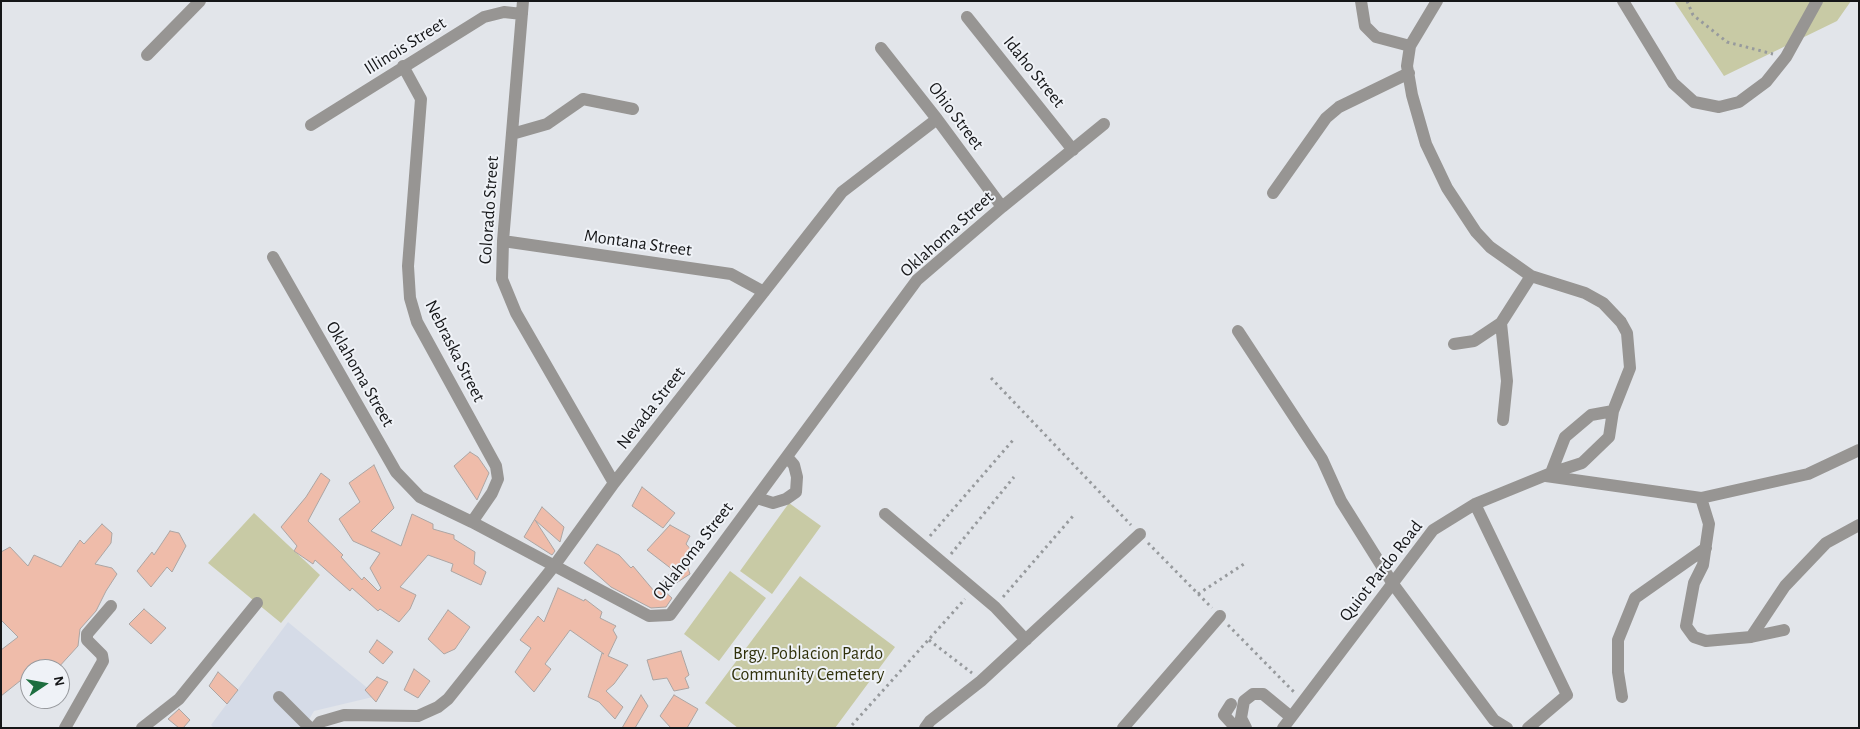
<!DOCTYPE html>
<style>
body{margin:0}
#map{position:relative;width:1860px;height:729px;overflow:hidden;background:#e2e5ea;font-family:"Alegreya Sans",sans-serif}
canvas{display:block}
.frame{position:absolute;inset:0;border:2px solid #151618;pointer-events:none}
.north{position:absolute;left:20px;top:659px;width:50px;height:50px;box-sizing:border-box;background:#eff2f7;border:1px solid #989a9e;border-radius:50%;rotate:78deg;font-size:14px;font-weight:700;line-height:20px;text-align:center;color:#151618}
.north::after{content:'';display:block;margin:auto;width:18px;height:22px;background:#1d6e3f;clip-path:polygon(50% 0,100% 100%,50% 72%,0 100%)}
</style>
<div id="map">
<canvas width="1860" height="729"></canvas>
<div class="frame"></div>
<div class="north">N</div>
</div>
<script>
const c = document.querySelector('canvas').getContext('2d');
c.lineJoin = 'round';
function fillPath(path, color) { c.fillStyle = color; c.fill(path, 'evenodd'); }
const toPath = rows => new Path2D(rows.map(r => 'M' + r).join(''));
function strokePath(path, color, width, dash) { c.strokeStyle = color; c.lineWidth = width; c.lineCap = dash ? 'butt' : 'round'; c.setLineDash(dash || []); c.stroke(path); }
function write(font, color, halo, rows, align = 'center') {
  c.font = font + ' "Alegreya Sans",sans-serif'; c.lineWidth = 4; c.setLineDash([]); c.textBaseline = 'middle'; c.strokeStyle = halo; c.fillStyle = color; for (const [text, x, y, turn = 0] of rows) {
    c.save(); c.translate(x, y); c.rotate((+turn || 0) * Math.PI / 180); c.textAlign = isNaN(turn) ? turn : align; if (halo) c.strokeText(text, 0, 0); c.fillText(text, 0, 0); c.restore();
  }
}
const built = toPath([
 [288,622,377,696,314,711,304,728,214,728,211,725]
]);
const green = toPath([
 [1674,1,1851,1,1837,21,1724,76],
 [789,503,821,526,772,594,740,571],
 [254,513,320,575,281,623,208,563],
 [730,571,766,598,719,661,684,634],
 [800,576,895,647,835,728,738,728,705,703]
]);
const building = toPath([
 [470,452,478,457,489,473,477,500,454,466,470,452],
 [374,465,394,508,371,531,401,546,412,514,433,524,433,529,454,535,454,539,475,552,474,564,486,572,481,585,451,571,453,564,428,555,400,587,416,595,410,609,399,622,380,609,378,611,352,588,350,591,315,560,313,564,294,551,297,546,281,527,306,497,321,473,330,480,308,521,343,555,341,557,362,580,364,577,378,591,381,588,370,568,380,553,353,541,339,519,360,502,349,483,374,465],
 [642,487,675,513,663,528,632,506,642,487],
 [542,507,564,527,560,542,535,520,555,551,552,555,524,537,542,507],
 [102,524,112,533,111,543,95,564,112,568,117,574,106,591,96,611,80,629,78,646,57,669,47,662,36,669,30,669,30,673,1,696,1,650,18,637,1,620,1,552,10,547,28,566,34,555,61,567,80,540,84,544,102,524],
 [670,525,690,536,686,544,694,553,688,568,690,574,664,591,672,598,666,607,651,608,611,587,584,563,597,544,619,555,631,568,633,566,654,591,673,570,647,550,670,525],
 [170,531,179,533,186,546,172,572,167,567,151,587,137,571,152,552,154,555,170,531],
 [558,588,584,601,585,599,602,612,600,618,616,626,613,630,617,637,608,656,628,665,614,684,606,691,623,707,615,719,599,702,588,697,602,653,604,654,570,630,545,664,551,669,534,692,515,672,531,648,520,640,538,616,544,622,558,588],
 [144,609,166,628,151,644,129,624,144,609],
 [448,610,470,627,455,649,444,654,428,639,448,610],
 [377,640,393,652,383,664,369,652,377,640],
 [681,651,689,675,685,678,689,688,674,691,667,678,653,680,647,660,681,651],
 [414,669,430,681,418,698,404,690,414,669],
 [218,672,238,690,227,704,209,686,218,672],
 [377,677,388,682,376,702,365,690,377,677],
 [641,695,648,706,635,728,622,728,641,695],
 [674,695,698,709,687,728,671,728,660,716,674,695],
 [179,709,190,720,183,728,179,728,168,719,179,709]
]);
const path = toPath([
 [1687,1,1693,15,1727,42,1773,54],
 [991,378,1131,525],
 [930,536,1014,439],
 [1148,543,1212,608],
 [951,554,1014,477],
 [1198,594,1247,562],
 [1003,597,1073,516],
 [1228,625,1294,692],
 [929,640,972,673],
 [852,725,965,599]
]);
const minor = toPath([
 [523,1,503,241,502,279,516,313,614,483],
 [1361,1,1365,26,1376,37,1410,46],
 [1437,1,1410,46,1407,66,1412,95,1426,144,1447,188,1476,232,1490,247,1531,276,1585,293,1603,303,1621,322,1627,333,1630,368,1613,411,1591,415,1565,437,1551,473],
 [1623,1,1673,83,1694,102,1719,107,1739,102,1766,82,1786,57,1817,1],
 [967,17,1073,150],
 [881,48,937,119,1002,207],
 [147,55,200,1],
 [403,66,421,99,408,266,410,298,417,322,496,466,498,479,492,493,472,522],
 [311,125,484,17,504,12,522,14],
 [512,134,547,124,583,99,633,109],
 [1273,193,1326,118,1339,107,1409,73],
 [503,241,731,274,764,292],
 [273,257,396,472,420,497,472,522,649,616,670,615,917,280,1002,207,1104,124],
 [1501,323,1507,381,1503,420],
 [1238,331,1322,459,1341,501,1393,584,1494,720,1507,728],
 [1454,344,1474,341,1501,323,1531,276],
 [1546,476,1701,498,1808,474,1859,450],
 [757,498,773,503,786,499,796,492,797,477,794,465,787,457],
 [1701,498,1709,524,1703,565,1694,583,1686,626,1694,637,1706,641,1751,637,1784,630],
 [1475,504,1567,695,1528,728],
 [885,514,995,607,1026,640],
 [1751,637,1785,586,1826,543,1859,525],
 [279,697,310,728],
 [1622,697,1618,672,1618,640,1635,598,1706,548],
 [1231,704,1224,715,1236,728],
 [65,728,103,661,102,655,87,640,87,634,111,606],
 [142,728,179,699,257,603],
 [315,728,320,722,344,715,418,716,438,707,448,699,554,566,614,483,842,192,937,119],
 [925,728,930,721,981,681,1140,534],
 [1123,728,1220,616],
 [1246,728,1241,718,1244,701,1253,694,1263,694,1291,717],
 [1283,728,1433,530,1475,504,1551,473,1582,463,1609,437,1613,411]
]);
const streetNames = [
 ["Illinois Street",405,46,-32],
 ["Idaho Street",1034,72,51],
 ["Ohio Street",956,116,53],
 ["Colorado Street",489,210,-86],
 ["Oklahoma Street",947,234,-42],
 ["Montana Street",638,243,8],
 ["Nebraska Street",455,351,63],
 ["Oklahoma Street",360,374,60],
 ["Nevada Street",651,408,-52],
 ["Oklahoma Street",693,551,-52],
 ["Quiot Pardo Road",1381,571,-52]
];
const parkNames = [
 ["Brgy. Poblacion Pardo",808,654],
 ["Community Cemetery",808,675]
];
fillPath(built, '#d5dbe7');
fillPath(green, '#c8caa5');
fillPath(building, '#efbcaa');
strokePath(building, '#aba5a3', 1);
strokePath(path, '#979a9d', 3, [2.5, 4]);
strokePath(minor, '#979593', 12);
write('18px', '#151618', '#eff2f7', streetNames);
write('18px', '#30310b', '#eff2f7', parkNames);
</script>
